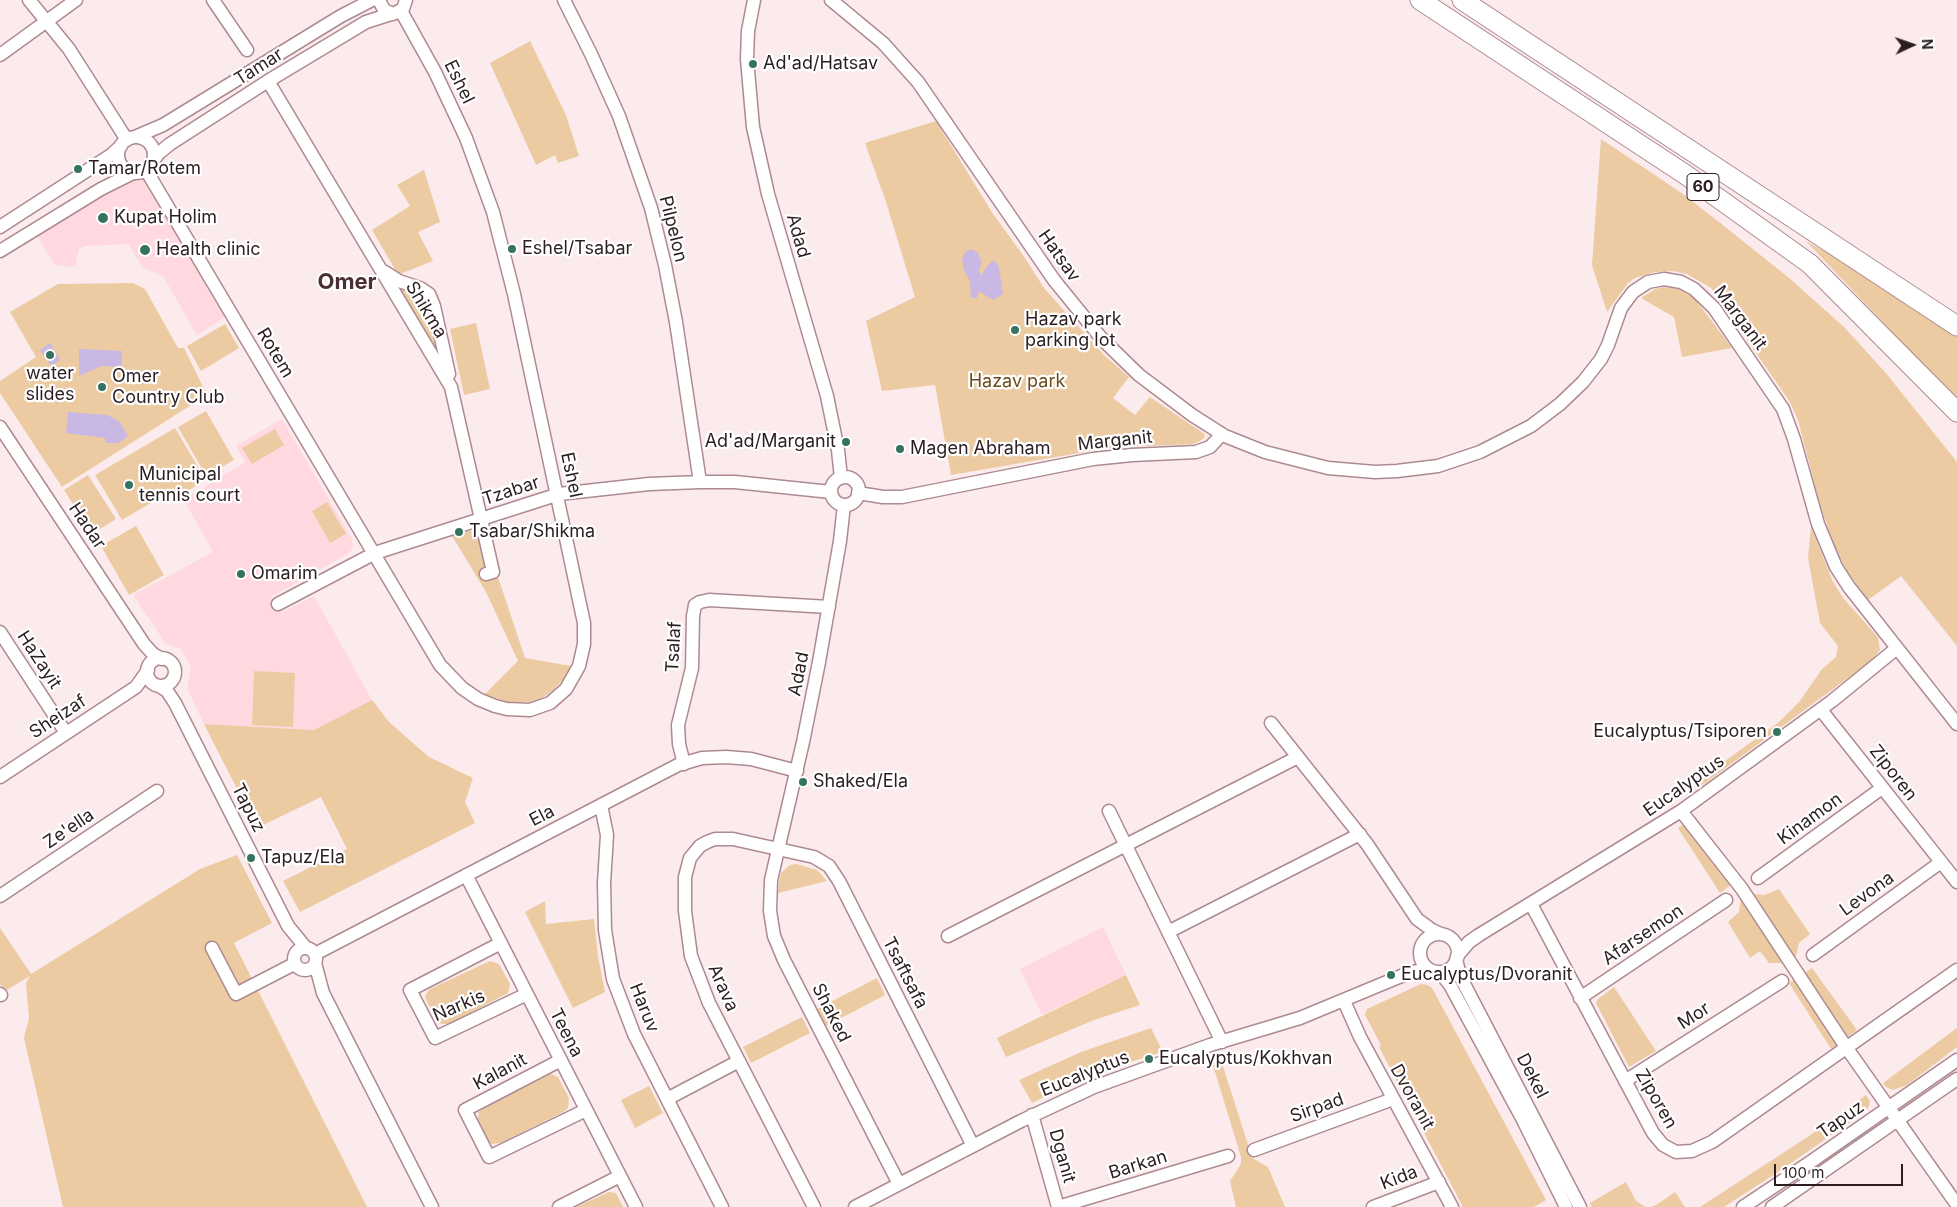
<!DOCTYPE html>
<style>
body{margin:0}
#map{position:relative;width:1957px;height:1207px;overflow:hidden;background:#fbebed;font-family:Inter,sans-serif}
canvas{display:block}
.north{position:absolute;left:1887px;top:20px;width:50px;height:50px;-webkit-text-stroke:4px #fff;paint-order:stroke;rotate:87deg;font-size:14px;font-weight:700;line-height:20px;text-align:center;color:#2c1e20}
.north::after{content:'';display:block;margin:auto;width:18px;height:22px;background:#2c1e20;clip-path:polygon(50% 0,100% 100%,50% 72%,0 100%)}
.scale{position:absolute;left:1774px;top:1164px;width:129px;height:22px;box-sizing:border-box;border:2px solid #2c1e20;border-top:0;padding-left:6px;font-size:15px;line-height:18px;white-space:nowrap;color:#2c1e20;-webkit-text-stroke:4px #fff;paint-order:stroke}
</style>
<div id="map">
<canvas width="1957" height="1207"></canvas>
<div class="north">N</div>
<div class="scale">100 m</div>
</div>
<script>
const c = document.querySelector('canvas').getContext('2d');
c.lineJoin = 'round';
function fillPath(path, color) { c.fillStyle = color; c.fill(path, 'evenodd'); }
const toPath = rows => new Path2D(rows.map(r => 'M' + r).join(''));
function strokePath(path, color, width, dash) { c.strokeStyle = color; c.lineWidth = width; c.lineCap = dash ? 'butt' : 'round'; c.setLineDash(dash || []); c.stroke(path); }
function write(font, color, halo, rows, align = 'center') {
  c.font = font + ' Inter,sans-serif'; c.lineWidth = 4.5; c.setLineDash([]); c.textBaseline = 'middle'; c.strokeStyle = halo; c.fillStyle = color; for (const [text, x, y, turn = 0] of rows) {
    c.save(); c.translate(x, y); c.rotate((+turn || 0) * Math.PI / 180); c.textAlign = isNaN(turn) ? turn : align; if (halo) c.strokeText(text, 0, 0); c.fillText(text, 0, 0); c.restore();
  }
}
const built = toPath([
 [138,178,146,181,228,315,197,335,163,276,143,268,128,244,85,246,79,249,75,267,55,265,36,235,131,179],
 [282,419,352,539,353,545,352,549,349,553,271,597,281,613,314,596,372,700,314,730,204,724,187,688,191,667,180,648,166,644,133,595,213,552,184,500,245,462,236,446],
 [1103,927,1126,975,1042,1015,1020,969]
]);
const green = toPath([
 [530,41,566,115,579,156,558,163,555,155,536,165,490,63],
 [936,121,993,214,1023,255,1044,288,1103,354,1129,377,1113,398,1135,415,1150,397,1203,433,1205,435,1203,439,1194,444,1122,447,1097,450,951,475,935,385,882,391,866,321,915,297,886,202,865,143],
 [1601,139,1683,194,1719,222,1788,277,1843,326,1885,372,1957,462,1957,646,1901,576,1868,600,1847,571,1835,547,1820,505,1798,420,1790,402,1711,288,1687,274,1672,271,1655,272,1635,278,1628,283,1607,312,1592,265],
 [424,170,440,222,418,232,433,261,400,274,396,271,372,230,410,206,397,185],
 [1806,241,1881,283,1957,336,1957,401],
 [395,282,424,296,430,305,443,366],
 [133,283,145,289,178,348,184,348,207,395,62,487,0,393,0,381,36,357,10,312,58,284],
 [1663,287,1679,289,1695,299,1732,348,1682,357,1674,317,1641,298,1655,289],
 [476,323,490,389,464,395,450,329],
 [225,324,239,348,201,371,187,346],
 [206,411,234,460,206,476,178,427],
 [175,428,206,480,169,502,164,495,122,520,95,475],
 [275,429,284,445,252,464,242,448],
 [88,475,116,519,92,534,64,490],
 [327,502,346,534,330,543,312,511],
 [136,526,164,575,129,595,101,546],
 [1811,527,1833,582,1844,599,1878,637,1880,650,1871,661,1697,789,1693,784,1779,722,1800,701,1822,669,1836,657,1838,646,1820,623,1808,558],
 [477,529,490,579,498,577,525,658,571,666,563,680,553,690,542,698,531,702,507,702,485,694,518,661,486,592,452,536],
 [254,671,295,673,293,727,252,725],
 [372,700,389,722,429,757,473,778,465,802,475,823,300,912,283,881,347,849,321,797,257,828,204,724,314,730],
 [1695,816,1739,879,1720,893,1678,828],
 [237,855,272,923,234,943,367,1207,63,1207,24,1038,29,1018,26,983,30,976,5,991,0,984,0,928,31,974,200,869],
 [796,864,817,870,827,881,778,893,780,876,782,872,790,865],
 [1779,889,1810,934,1799,943,1796,956,1785,963,1769,963,1760,951,1750,958,1728,922,1739,912,1741,898,1750,891,1755,894,1764,895],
 [545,901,546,924,594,919,598,957,605,992,573,1008,525,912],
 [490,961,499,964,510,984,508,993,450,1024,441,1024,428,1004,425,996,427,993,430,989],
 [1812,968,1857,1030,1831,1049,1789,983],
 [1126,975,1140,1005,1094,1020,1006,1057,997,1038],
 [877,978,885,995,826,1026,817,1009],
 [1421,984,1428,985,1432,988,1546,1200,1534,1207,1463,1207,1379,1047,1381,1045,1365,1015,1367,1009],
 [1614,987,1656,1051,1629,1067,1596,1003,1597,1000],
 [802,1017,810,1033,751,1063,743,1047],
 [1151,1028,1163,1052,1114,1067,1068,1085,1032,1103,1019,1080,1081,1052],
 [1957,1028,1957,1047,1907,1085,1893,1090,1886,1087,1883,1083],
 [1221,1060,1251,1154,1254,1159,1268,1167,1285,1207,1236,1207,1230,1181,1241,1164,1241,1157,1212,1062],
 [551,1074,558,1077,569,1098,568,1108,563,1112,501,1143,491,1144,488,1142,477,1124,479,1112,486,1106],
 [649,1086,663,1113,635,1128,621,1100],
 [1866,1095,1870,1101,1869,1106,1865,1112,1778,1172,1724,1207,1700,1207,1809,1136],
 [1626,1182,1636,1201,1646,1207,1592,1207,1590,1203],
 [609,1192,616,1193,623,1207,576,1207],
 [1675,1192,1685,1207,1651,1207,1656,1205]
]);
const water = toPath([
 [971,249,977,252,982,261,979,270,981,275,989,264,994,260,999,267,1003,294,993,300,979,291,977,298,971,298,970,281,964,270,962,259,965,252],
 [50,343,60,360,51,366,40,350],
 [79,349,122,351,122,367,102,366,79,376],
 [68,412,107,415,119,421,128,436,119,443,105,443,105,438,66,433]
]);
const minor = toPath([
 [29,0,69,49,127,140],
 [213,0,247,50],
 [379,0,384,10,393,14,403,9,406,0],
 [564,0,591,54,619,116,651,208,665,265,676,322,700,482],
 [754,0,748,31,747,59,753,127,768,194,827,396,838,450,841,478],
 [831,0,883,43,918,82,1054,280,1102,339,1139,375,1192,415,1225,436,1265,452,1328,468,1375,472,1397,471,1438,466,1480,452,1531,426,1560,404,1583,382,1601,359,1608,345,1621,308,1633,292,1648,282,1664,279,1681,282,1694,289,1714,308,1783,409,1794,439,1818,524,1836,567,1849,587,1957,724],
 [0,55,76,0],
 [268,81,451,387,493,572,486,574],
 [135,137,163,125,341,16,372,0],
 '118 155a18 18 0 1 1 36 0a18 18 0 1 1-36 0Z',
 [153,161,159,153,170,144,268,81,366,22,391,14],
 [146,170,440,665,462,688,478,699,495,706,507,709,530,710,550,703,566,689,579,666,584,644,584,623,514,294,493,212,466,138,435,72,401,11],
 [0,227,111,155,121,146],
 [0,251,101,189,133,173],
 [385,272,399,281,420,288,429,294,434,306,449,374],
 [0,427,144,644,153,654,162,659],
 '831 491a14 14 0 1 1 28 0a14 14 0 1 1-28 0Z',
 [858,493,883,497,902,497,1093,459,1132,455,1196,452,1210,447,1222,434],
 [844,505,840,541,819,662,803,742,771,880,770,911,774,936,784,960,899,1184],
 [278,604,375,553,559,494,649,484,700,482,735,482,831,492],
 [0,632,66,733],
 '147 672a14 14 0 1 1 28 0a14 14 0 1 1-28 0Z',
 [159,686,167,691,175,703,288,926,306,948],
 [1821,710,1957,882],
 [1271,723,1367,844,1417,919,1432,930,1441,934],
 [684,764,679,744,678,725,692,668,693,616,695,605,700,602,709,600,829,607],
 [0,777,136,687,148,670],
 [601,805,607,835,604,883,605,930,613,979,634,1034,722,1207],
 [1109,811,1222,1042],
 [1681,811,1742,889,1846,1047,1955,1202],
 [466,875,636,1207],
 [1758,878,1882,788],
 [0,896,157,791],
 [1531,904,1653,1133,1663,1145,1676,1152,1692,1151,1712,1142,1957,970],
 [1168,932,1360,834],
 '1420 953a19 19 0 1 1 38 0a19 19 0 1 1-38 0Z',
 [948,936,1298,757],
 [501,943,410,990,435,1038,527,994],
 '294 959a11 11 0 1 1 22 0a11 11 0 1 1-22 0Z',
 [212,948,236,994,294,964],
 [315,954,678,765,702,758,726,757,751,759,797,771],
 [1813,955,1941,862],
 [1457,956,1469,942,1479,935,1681,811,1832,701,1897,648],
 [1456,960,1461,978,1580,1207],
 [315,963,323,993,432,1207],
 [1440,972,1450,985,1523,1120,1566,1207],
 [0,994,1,995],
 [1580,998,1726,900],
 [1344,1001,1360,1037,1452,1207],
 [561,1060,465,1110,489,1157,586,1110],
 [1625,1081,1782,981],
 [667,1099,739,1061],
 [1032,1115,1058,1207],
 [1254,1150,1393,1099],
 [559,1207,620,1176],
 [814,1207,709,1003,691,956,685,911,685,877,690,858,700,846,707,842,715,839,733,839,814,857,829,866,839,881,973,1146],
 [855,1207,1021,1121,1094,1087,1210,1045,1300,1018,1411,972,1429,970],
 [1058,1207,1228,1156],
 [1373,1207,1439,1182],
 [1743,1207,1809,1163,1957,1060],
 [1772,1207,1957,1079]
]);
const highway = toPath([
 [1420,0,1686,175,1810,264,1957,412],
 [1462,0,1957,326]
]);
const markers = [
 [753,64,5,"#35725f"],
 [78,169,5,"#35725f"],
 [103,218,6,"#35725f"],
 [512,249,5,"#35725f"],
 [145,250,6,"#35725f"],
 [1015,330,5,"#35725f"],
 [50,355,5,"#35725f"],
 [102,387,5,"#35725f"],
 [846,442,5,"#35725f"],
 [900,449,5,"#35725f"],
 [129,485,5,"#35725f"],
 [459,532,5,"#35725f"],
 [241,574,5,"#35725f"],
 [1777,732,5,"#35725f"],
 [803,782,5,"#35725f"],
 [251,858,5,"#35725f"],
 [1391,975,5,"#35725f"],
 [1149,1059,5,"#35725f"]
];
const shields = [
 [1703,187,32]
];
const shieldNames = [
 ["60",1703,187]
];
const poiNames = [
 ["Ad'ad/Hatsav",763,64],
 ["Tamar/Rotem",88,169],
 ["Kupat Holim",114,218],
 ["Eshel/Tsabar",522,249],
 ["Health clinic",156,250],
 ["Hazav park",1025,320],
 ["parking lot",1025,341],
 ["water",50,374,"center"],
 ["slides",50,395,"center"],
 ["Omer",112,377],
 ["Country Club",112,398],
 ["Ad'ad/Marganit",836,442,"right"],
 ["Magen Abraham",910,449],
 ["Municipal",139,475],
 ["tennis court",139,496],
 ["Tsabar/Shikma",469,532],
 ["Omarim",251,574],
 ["Eucalyptus/Tsiporen",1767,732,"right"],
 ["Shaked/Ela",813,782],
 ["Tapuz/Ela",261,858],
 ["Eucalyptus/Dvoranit",1401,975],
 ["Eucalyptus/Kokhvan",1159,1059]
];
const streetNames = [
 ["Tamar",259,67,-32],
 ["Eshel",459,82,64],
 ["Pilpelon",673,229,76],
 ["Adad",798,236,74],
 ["Hatsav",1059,256,55],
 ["Shikma",426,310,59],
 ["Marganit",1740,318,53],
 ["Rotem",275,353,59],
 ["Marganit",1115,441,-6],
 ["Eshel",571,475,78],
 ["Tzabar",511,491,-18],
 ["Hadar",87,526,56],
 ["Tsalaf",674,647,-87],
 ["HaZayit",39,660,57],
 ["Adad",799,674,-79],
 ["Sheizaf",58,717,-33],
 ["Ziporen",1893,773,52],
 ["Eucalyptus",1684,786,-35],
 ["Tapuz",248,808,63],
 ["Ela",542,816,-27],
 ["Kinamon",1810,819,-36],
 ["Ze'ella",69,829,-34],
 ["Levona",1867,894,-36],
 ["Afarsemon",1643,935,-34],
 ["Tsaftsafa",905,973,63],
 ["Arava",723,988,66],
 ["Narkis",459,1006,-23],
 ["Haruv",644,1008,68],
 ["Shaked",831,1013,63],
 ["Mor",1694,1016,-33],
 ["Teena",566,1033,63],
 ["Kalanit",500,1072,-28],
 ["Eucalyptus",1085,1074,-22],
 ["Dekel",1532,1076,63],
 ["Dvoranit",1412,1097,61],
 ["Ziporen",1656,1099,60],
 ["Sirpad",1317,1108,-20],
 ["Tapuz",1841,1120,-35],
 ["Dganit",1062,1156,74],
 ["Barkan",1138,1165,-17],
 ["Kida",1399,1178,-21]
];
const parkNames = [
 ["Hazav park",1017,382]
];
const districtNames = [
 ["Omer",347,282]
];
fillPath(built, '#ffd9df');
fillPath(green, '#eccba3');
fillPath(water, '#c9b7e4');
strokePath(minor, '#ad8a90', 15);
strokePath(highway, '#ad8a90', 21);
strokePath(minor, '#fff', 12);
strokePath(highway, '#fff', 19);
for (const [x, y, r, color] of markers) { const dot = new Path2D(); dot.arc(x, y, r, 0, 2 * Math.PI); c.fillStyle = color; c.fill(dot); strokePath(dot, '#fff', 2); }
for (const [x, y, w] of shields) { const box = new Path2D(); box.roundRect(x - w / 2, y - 13.5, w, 27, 4); c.fillStyle = '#fff'; c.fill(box); strokePath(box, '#2c1e20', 1); }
write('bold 16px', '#2c1e20', null, shieldNames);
write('18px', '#2c1e20', '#fff', poiNames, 'left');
write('18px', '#2c1e20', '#fff', streetNames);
write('18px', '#6c4b1d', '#fff', parkNames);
write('bold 22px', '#4c2f34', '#fff', districtNames);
</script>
